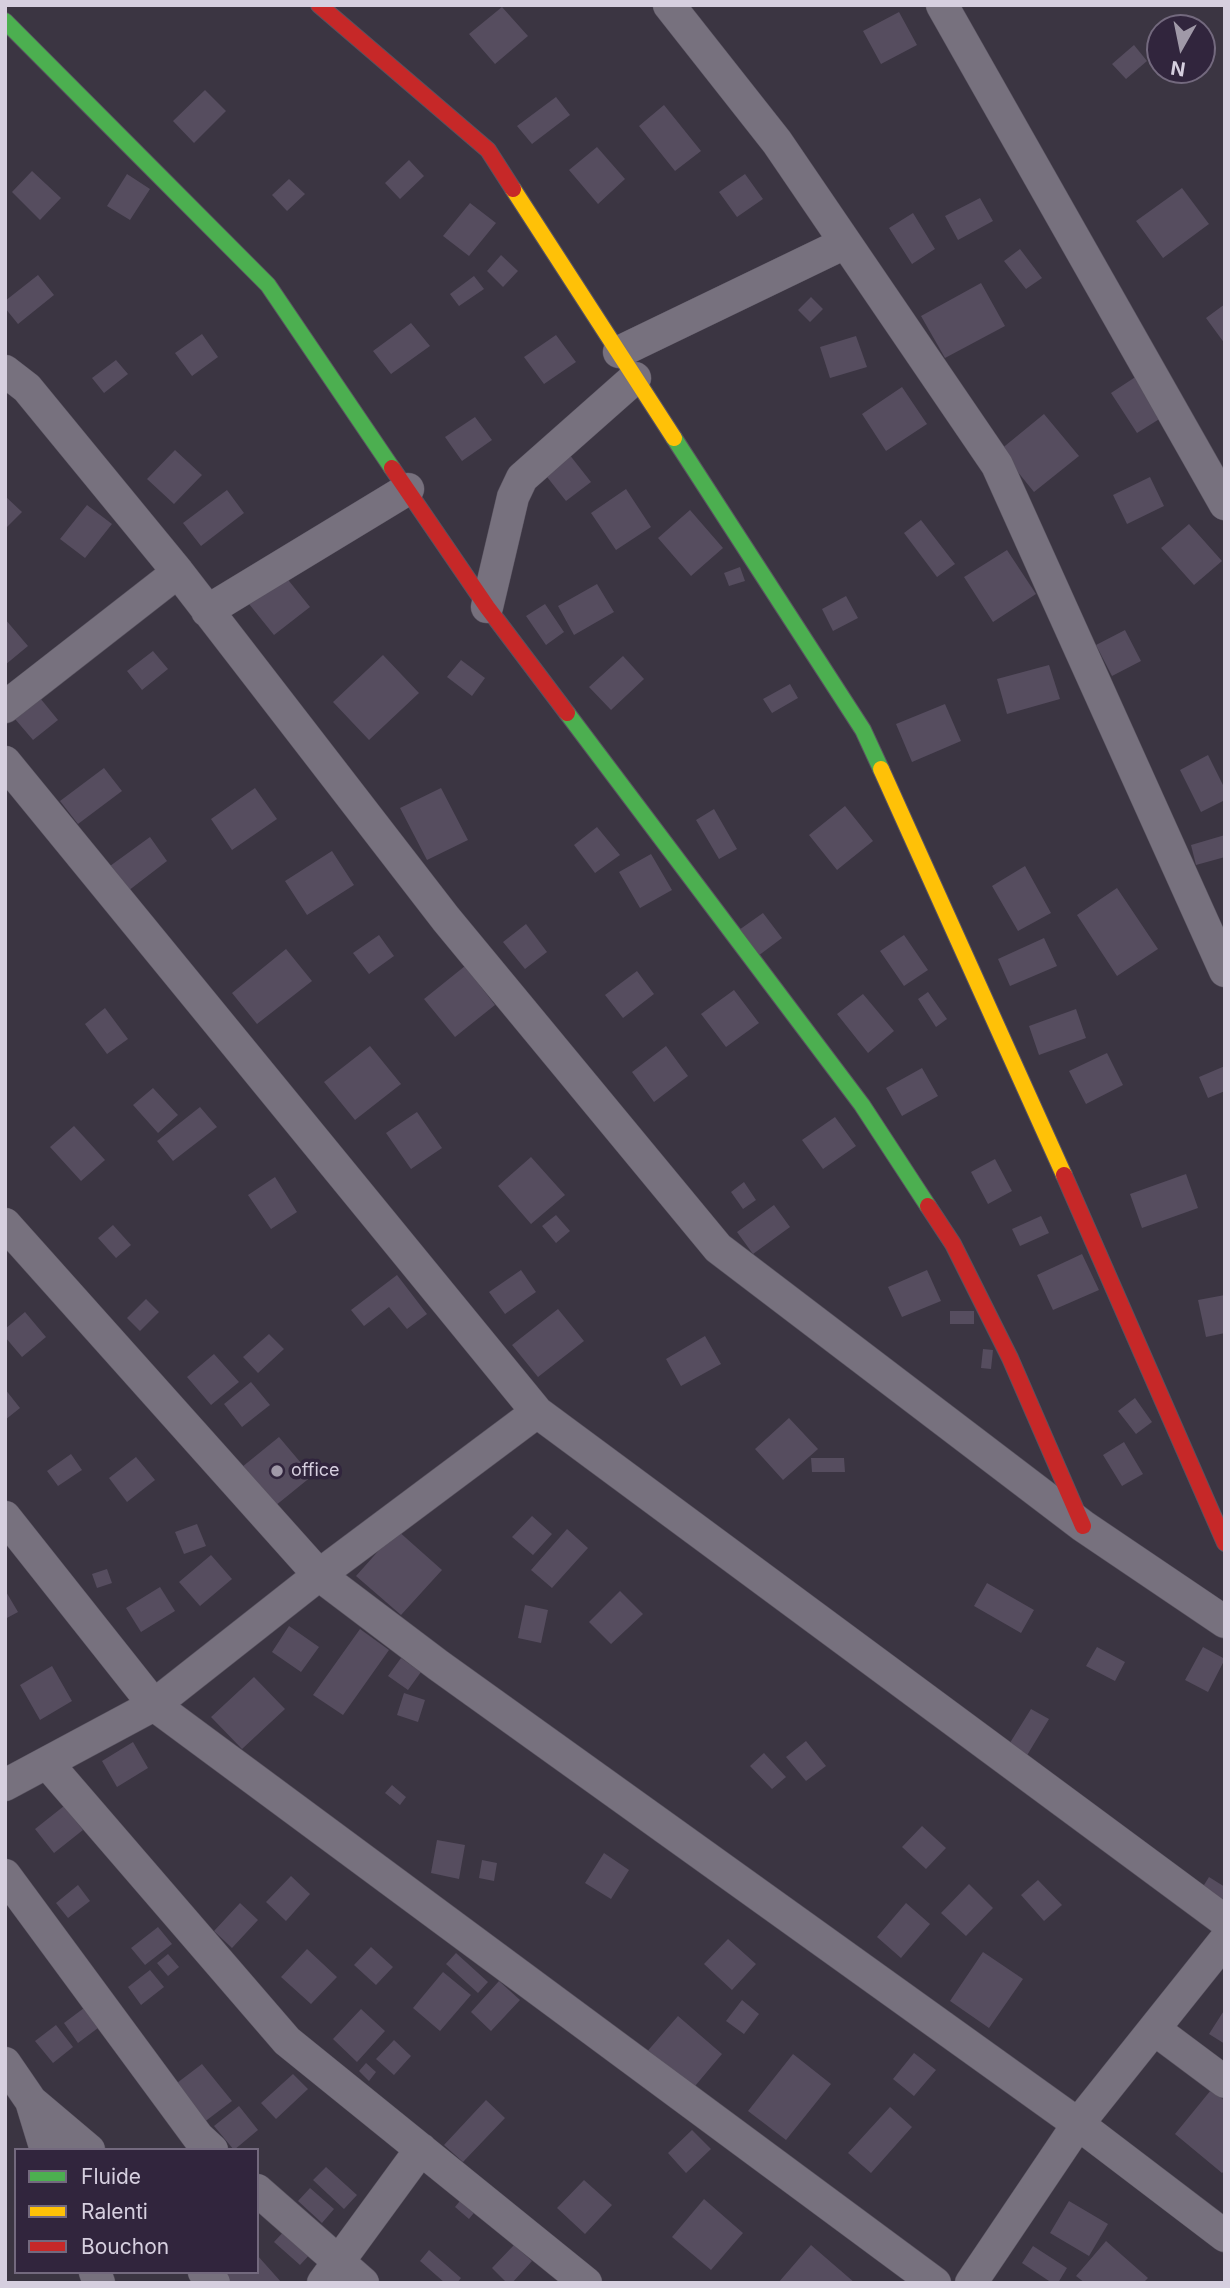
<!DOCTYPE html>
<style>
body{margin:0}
#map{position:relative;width:1230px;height:2288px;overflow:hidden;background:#3b3542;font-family:Inter,sans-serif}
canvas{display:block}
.frame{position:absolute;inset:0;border:7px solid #d6cfdf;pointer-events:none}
.legend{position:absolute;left:14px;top:2148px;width:245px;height:126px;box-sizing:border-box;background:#31253d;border:2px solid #73697e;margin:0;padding:9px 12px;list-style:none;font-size:21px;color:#d6cfdf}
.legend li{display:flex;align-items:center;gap:14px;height:35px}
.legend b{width:35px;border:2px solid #73697e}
.north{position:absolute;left:1146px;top:14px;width:70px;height:70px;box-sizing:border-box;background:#31253d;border:2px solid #73697e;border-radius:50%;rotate:189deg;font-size:19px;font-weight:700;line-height:28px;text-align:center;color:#d6cfdf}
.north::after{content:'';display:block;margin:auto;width:24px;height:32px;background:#a099a8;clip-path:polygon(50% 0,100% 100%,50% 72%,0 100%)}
</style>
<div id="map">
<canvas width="1230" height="2288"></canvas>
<div class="frame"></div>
<ul class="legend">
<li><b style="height:9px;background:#4caf50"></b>Fluide</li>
<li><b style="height:9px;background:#ffc107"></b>Ralenti</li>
<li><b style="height:9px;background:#c62828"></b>Bouchon</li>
</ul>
<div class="north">N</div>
</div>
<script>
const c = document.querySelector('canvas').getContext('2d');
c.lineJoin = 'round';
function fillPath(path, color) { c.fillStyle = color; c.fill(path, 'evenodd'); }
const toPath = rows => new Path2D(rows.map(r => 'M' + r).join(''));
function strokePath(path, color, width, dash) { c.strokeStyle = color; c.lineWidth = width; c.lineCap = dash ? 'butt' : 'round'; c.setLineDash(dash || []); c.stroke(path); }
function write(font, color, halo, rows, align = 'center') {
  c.font = font + ' Inter,sans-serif'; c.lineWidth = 7; c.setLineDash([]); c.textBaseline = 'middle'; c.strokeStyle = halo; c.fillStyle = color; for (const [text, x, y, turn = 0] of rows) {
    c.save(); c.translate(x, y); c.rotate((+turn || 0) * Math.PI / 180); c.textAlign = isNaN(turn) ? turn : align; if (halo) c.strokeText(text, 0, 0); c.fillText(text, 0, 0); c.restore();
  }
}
const building = toPath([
 [502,7,528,36,495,64,469,34],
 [899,12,917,45,881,64,863,31],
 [1134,45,1147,61,1126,79,1112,64],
 [205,90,226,111,194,143,173,121],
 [556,97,570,115,532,144,517,126],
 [664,105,701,151,675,171,639,126],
 [597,147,625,179,598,204,569,170],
 [409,160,424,176,400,199,385,183],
 [32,171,61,198,40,220,12,192],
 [127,174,150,189,130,220,107,206],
 [745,174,763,199,737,217,719,192],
 [289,179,305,194,287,211,272,195],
 [1182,188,1209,224,1163,258,1136,221],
 [980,198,993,221,958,240,945,216],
 [470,203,496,223,469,256,443,236],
 [913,213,935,249,912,264,889,228],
 [1020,249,1042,278,1026,289,1004,261],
 [501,255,518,271,503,287,487,271],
 [38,275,54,295,18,324,5,308,5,301],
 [474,276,484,289,459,306,450,294],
 [981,283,1005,326,945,358,921,316],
 [811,297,823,309,810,322,798,310],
 [1225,304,1225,344,1206,318],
 [411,323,430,346,391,374,373,351],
 [202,334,218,357,192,376,175,353],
 [556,335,576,362,544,384,524,357],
 [856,336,867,367,830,378,820,347],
 [116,360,128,374,104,393,92,378],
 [1143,372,1169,413,1137,433,1111,393],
 [902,387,927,424,886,451,862,414],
 [1044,414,1079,456,1034,492,1000,450],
 [475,417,492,440,462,461,445,437],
 [565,449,591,482,566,501,540,468],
 [175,450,202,475,174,504,147,479],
 [1150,477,1164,506,1127,524,1113,495],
 [626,489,651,527,616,550,591,513],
 [227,490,244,513,201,546,183,523],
 [5,496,22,512,5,529],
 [87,505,112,524,85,558,60,539],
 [690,510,723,548,691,576,658,538],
 [921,520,955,564,937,577,904,533],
 [1189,524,1222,561,1194,585,1161,548],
 [1007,550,1036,594,993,622,964,577],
 [740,567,745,581,729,586,724,573],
 [285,576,310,607,274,635,249,604],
 [597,584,614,612,574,635,558,606],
 [846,596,858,618,833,631,822,609],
 [545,604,564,632,546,645,526,616],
 [5,619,28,646,5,665],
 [1125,630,1141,661,1112,676,1096,645],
 [153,651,168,669,142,690,127,671],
 [383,655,419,693,369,740,333,702],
 [623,656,644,679,611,710,589,687],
 [461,660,485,678,472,696,447,677],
 [1049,665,1060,699,1007,714,997,679],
 [790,684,798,698,772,713,763,699],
 [40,698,58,720,33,740,15,719],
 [945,704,961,741,912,762,896,724],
 [1208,755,1225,789,1225,800,1201,812,1180,770],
 [104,768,122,791,78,824,60,801],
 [255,788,277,819,232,850,211,819],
 [441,788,468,840,427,860,400,808],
 [845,806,873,841,837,870,809,835],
 [714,809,737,849,719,859,696,820],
 [597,827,620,855,595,873,574,845],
 [1225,835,1225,857,1196,865,1191,845],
 [150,837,167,861,128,891,110,866],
 [332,851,354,885,307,915,285,881],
 [651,854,672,890,640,908,619,872],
 [1025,866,1051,913,1018,931,992,886],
 [1117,888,1158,949,1117,976,1077,915],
 [763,913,782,938,758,956,739,930],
 [526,924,547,952,525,969,503,942],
 [379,935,394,956,369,974,353,953],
 [904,935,928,970,904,986,880,951],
 [1044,938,1057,966,1010,986,998,959],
 [286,949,312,981,257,1024,232,993],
 [465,966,495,1005,455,1037,424,999],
 [637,971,654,994,623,1018,605,995],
 [734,990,759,1023,726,1047,701,1014],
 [928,992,947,1019,936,1027,918,999],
 [863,994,894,1031,868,1053,837,1014],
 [105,1008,128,1039,107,1054,85,1024],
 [1076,1009,1086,1038,1039,1055,1029,1026],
 [370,1046,401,1084,355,1120,324,1082],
 [666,1046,688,1076,654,1102,632,1072],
 [1107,1053,1123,1085,1086,1104,1069,1071],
 [1225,1066,1225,1091,1208,1098,1199,1077],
 [922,1068,938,1096,902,1116,886,1088],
 [153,1088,178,1115,158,1133,133,1105],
 [200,1107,217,1127,173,1161,157,1141],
 [417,1112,442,1148,411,1169,386,1133],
 [835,1117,856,1146,823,1169,802,1140],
 [74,1126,105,1160,81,1181,50,1147],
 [531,1157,565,1195,531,1224,498,1186],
 [995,1159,1012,1191,988,1204,971,1172],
 [1186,1174,1198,1208,1142,1228,1130,1194],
 [275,1177,297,1212,271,1229,248,1195],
 [744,1182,756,1200,743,1209,731,1192],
 [774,1205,790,1227,753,1254,737,1232],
 [556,1215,570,1231,556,1243,542,1226],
 [1041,1216,1049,1233,1020,1246,1012,1229],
 [113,1225,131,1245,116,1258,98,1238],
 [1082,1254,1099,1290,1053,1310,1037,1275],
 [521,1270,536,1292,505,1314,489,1292],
 [927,1270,941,1301,902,1317,888,1287],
 [397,1275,427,1314,407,1329,389,1307,364,1326,351,1310],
 [1225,1295,1225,1333,1206,1337,1198,1300],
 [146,1299,159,1312,140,1331,127,1318],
 [558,1309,584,1341,538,1377,512,1345],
 [950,1311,974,1311,974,1324,950,1324],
 [25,1312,46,1337,22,1357,5,1337,5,1329],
 [269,1334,284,1349,258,1373,243,1357],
 [705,1336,721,1364,681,1386,666,1359],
 [983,1349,993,1350,991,1369,981,1368],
 [214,1354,239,1382,211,1405,187,1377],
 [251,1382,270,1405,242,1427,224,1404],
 [5,1389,20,1408,5,1420],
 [1135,1398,1152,1422,1136,1434,1118,1411],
 [789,1418,818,1449,783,1480,755,1449],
 [279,1437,312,1476,275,1506,242,1467],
 [1124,1442,1143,1474,1122,1486,1103,1455],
 [71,1454,82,1470,58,1486,47,1471],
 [136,1457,155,1480,127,1502,109,1478],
 [811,1458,844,1458,845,1472,812,1472],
 [532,1516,552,1534,533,1555,512,1537],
 [197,1524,206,1546,184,1554,175,1532],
 [567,1529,588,1548,552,1588,531,1570],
 [397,1530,442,1570,401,1615,356,1576],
 [211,1555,232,1579,200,1606,179,1582],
 [107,1569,112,1583,97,1588,92,1574],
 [987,1583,1034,1610,1021,1633,974,1606],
 [160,1587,175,1611,141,1632,126,1608],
 [5,1590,18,1612,5,1619],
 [620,1591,643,1614,611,1644,589,1622],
 [525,1605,548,1610,541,1643,518,1638],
 [289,1626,319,1647,301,1672,272,1652],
 [360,1629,389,1650,343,1715,313,1695],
 [1097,1647,1125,1662,1115,1681,1086,1666],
 [1203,1647,1225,1659,1208,1692,1185,1680],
 [401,1658,421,1672,408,1690,388,1676],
 [52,1666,72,1701,40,1720,20,1685],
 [254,1677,285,1709,242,1749,211,1717],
 [404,1693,425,1700,418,1722,397,1715],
 [1031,1709,1049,1719,1026,1757,1008,1746],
 [806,1741,826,1766,806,1781,786,1757],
 [133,1742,148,1768,117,1787,102,1761],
 [764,1753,786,1777,772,1789,750,1766],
 [392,1785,406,1797,400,1805,385,1793],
 [64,1806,83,1830,54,1853,35,1829],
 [922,1826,946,1848,926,1869,902,1847],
 [437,1840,465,1845,459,1879,431,1873],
 [604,1853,629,1870,611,1899,585,1883],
 [482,1860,497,1863,494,1881,479,1878],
 [291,1876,310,1894,286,1921,266,1902],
 [1209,1877,1225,1887,1225,1900,1220,1907,1199,1893],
 [1038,1880,1062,1905,1044,1921,1021,1895],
 [969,1884,993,1908,966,1936,941,1913],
 [78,1885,90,1901,68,1918,56,1903],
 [240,1903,258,1920,232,1948,214,1931],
 [906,1903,930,1924,901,1958,877,1937],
 [158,1927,172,1944,145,1965,131,1948],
 [728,1939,756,1964,732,1990,704,1964],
 [371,1947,393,1967,376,1985,354,1965],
 [307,1949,337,1977,311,2004,281,1977],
 [983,1952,1023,1979,989,2028,950,2001],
 [456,1953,488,1982,478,1993,446,1964],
 [168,1954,179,1967,168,1976,157,1963],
 [150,1970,164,1987,141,2005,128,1987],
 [443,1972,471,1995,440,2031,413,2008],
 [499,1981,520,2000,491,2031,471,2012],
 [742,2000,759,2014,744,2034,726,2021],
 [84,2008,98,2028,78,2043,64,2023],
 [361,2009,385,2031,357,2062,333,2039],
 [1225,2009,1225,2044,1209,2034],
 [678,2016,722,2054,690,2092,645,2054],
 [56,2025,73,2047,53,2063,35,2041],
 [394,2040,411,2056,394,2075,376,2059],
 [914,2053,936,2070,914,2096,893,2079],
 [793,2054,831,2084,786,2140,748,2111],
 [366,2063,376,2072,369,2081,359,2071],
 [202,2064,232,2101,203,2123,173,2086],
 [293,2074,308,2089,276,2119,261,2103],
 [1211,2090,1225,2101,1225,2170,1222,2173,1175,2134],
 [486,2100,505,2118,463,2162,444,2145],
 [239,2106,258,2130,234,2150,214,2126],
 [890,2107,912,2127,871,2173,848,2153],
 [692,2130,711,2149,686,2173,668,2153],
 [326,2167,357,2195,344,2209,313,2180],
 [584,2180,612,2205,585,2234,557,2208],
 [310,2188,334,2209,322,2223,298,2201],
 [463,2197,477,2209,469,2219,455,2207],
 [704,2199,743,2233,711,2270,672,2237],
 [1069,2201,1108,2224,1089,2256,1050,2233],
 [287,2228,314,2250,300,2265,274,2242],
 [1106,2241,1148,2278,1143,2283,1085,2283,1076,2276],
 [514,2245,532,2261,512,2283,507,2283,492,2268],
 [811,2245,855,2283,778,2283],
 [1033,2246,1067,2268,1058,2283,1052,2283,1022,2263],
 [429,2250,461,2278,457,2283,445,2283,420,2261],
 [257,2255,282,2283,231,2283,222,2272,257,2272]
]);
const street = toPath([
 [669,5,777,142,997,465,1225,971],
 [942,5,1225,504],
 [619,352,845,243],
 [5,371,27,388,178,572,446,919,718,1248,1083,1526,1225,1622],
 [487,607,513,497,522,478,635,378],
 [207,611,408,489],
 [5,707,178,572],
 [5,762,537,1412,1225,1921],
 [5,1224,319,1575,438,1665,1078,2124,1225,2236],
 [5,1517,154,1705,935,2283],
 [48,1764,287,2041,586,2283],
 [5,1785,154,1705,319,1575,537,1412],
 [5,1875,198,2137,212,2150],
 [1154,2029,1225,2082],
 [5,2063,31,2101,89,2150],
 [31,2101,46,2150],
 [257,2190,363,2283],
 [95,2272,99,2283],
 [204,2272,214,2283],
 [323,2283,421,2149],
 [971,2283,1078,2124,1225,1940]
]);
const fast = toPath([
 [5,21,268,285,392,468],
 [674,438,863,730,881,769],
 [567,713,862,1105,928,1206]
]);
const slow = toPath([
 [513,189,674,438],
 [881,769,1064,1175]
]);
const jam = toPath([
 [319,5,488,150,513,189],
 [392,468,487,607,567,713],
 [1064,1175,1225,1543],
 [928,1206,953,1244,1010,1358,1083,1526]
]);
const markers = [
 [277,1471,7,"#a099a8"]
];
const poiNames = [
 ["office",291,1471]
];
fillPath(building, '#564d5f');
strokePath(street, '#595360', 33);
strokePath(fast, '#595360', 18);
strokePath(slow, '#595360', 18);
strokePath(jam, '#595360', 18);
strokePath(street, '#77717e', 32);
strokePath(fast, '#4caf50', 16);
strokePath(slow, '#ffc107', 16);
strokePath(jam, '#c62828', 16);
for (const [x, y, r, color] of markers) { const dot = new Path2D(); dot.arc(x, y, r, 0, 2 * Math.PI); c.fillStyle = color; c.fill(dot); strokePath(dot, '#31253d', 2.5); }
write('18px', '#d6cfdf', '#31253d', poiNames, 'left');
</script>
